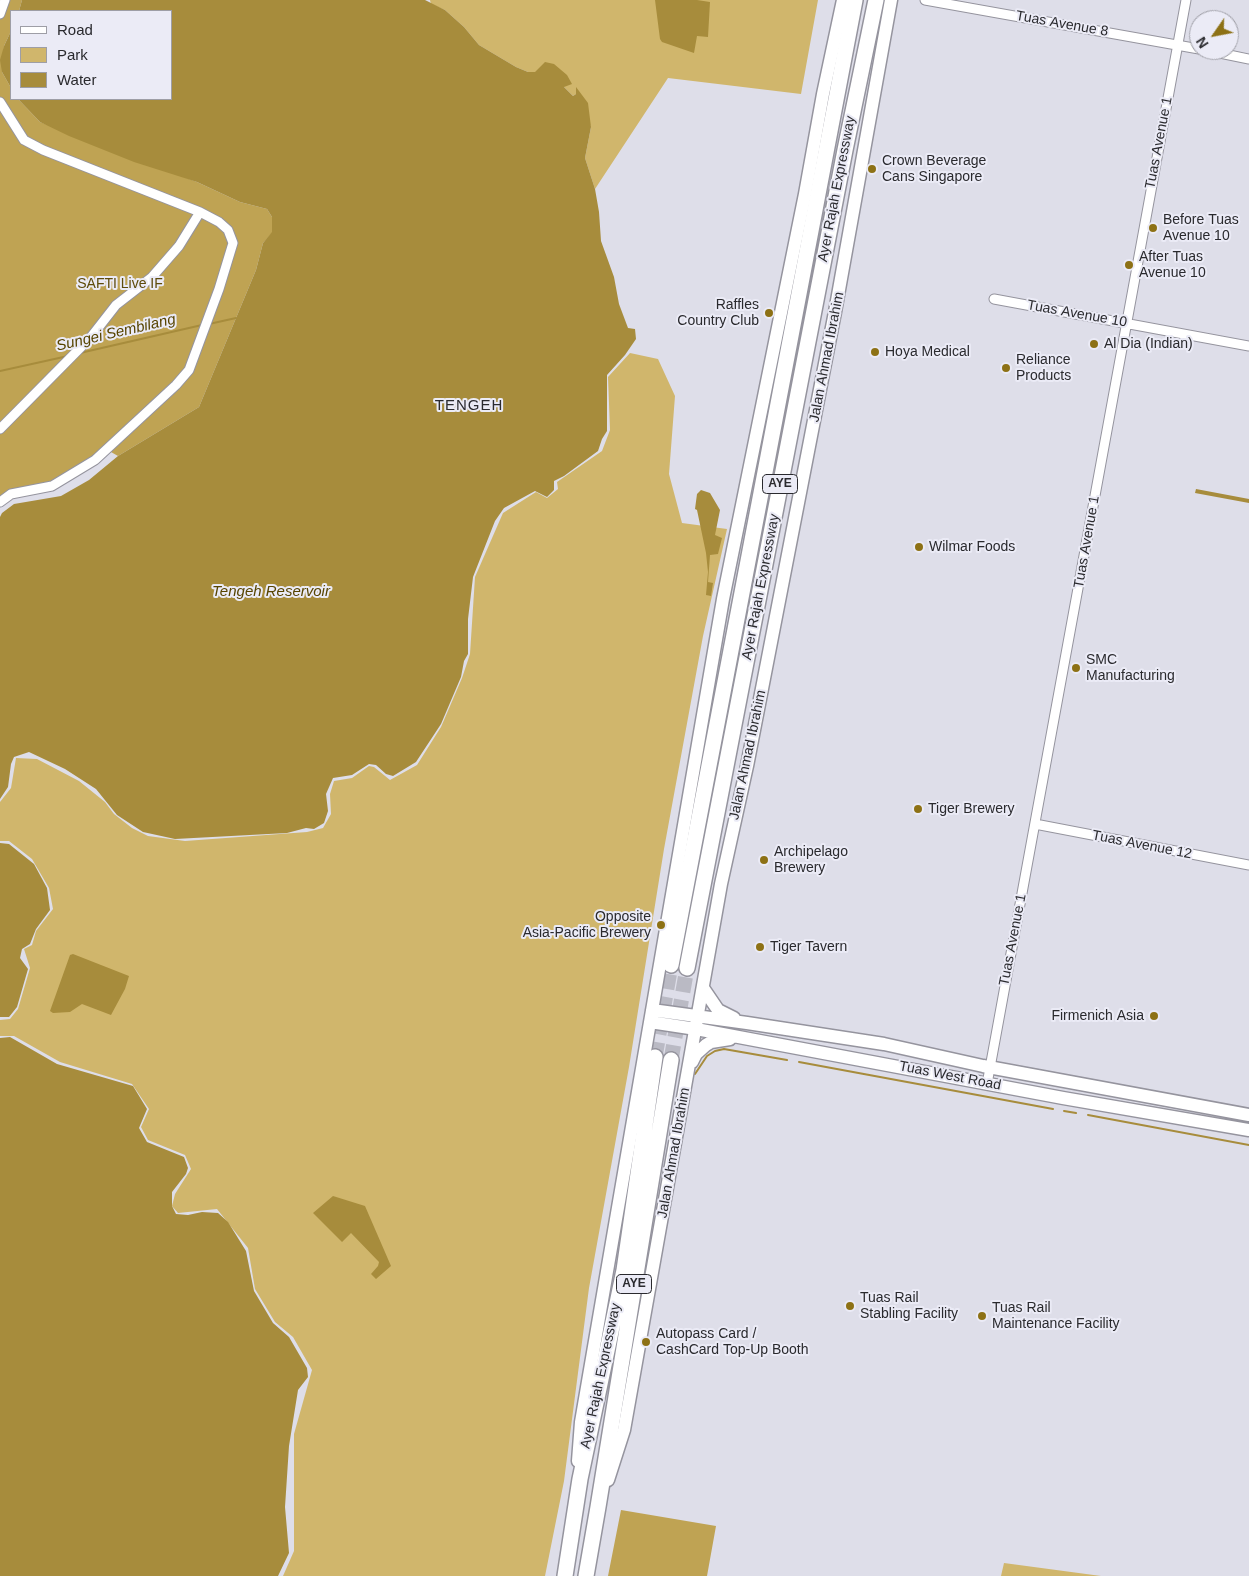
<!DOCTYPE html>
<style>
body{margin:0}
#map{position:relative;width:1249px;height:1576px;overflow:hidden;background:#dedee9;font-family:Arial,sans-serif}
canvas{display:block}
.legend{position:absolute;left:10px;top:10px;width:162px;height:90px;box-sizing:border-box;background:#ebebf6;border:1px solid #9e9ea6;margin:0;padding:6px 9px;list-style:none;font-size:15px;color:#2a2a2e}
.legend li{display:flex;align-items:center;gap:10px;height:25px}
.legend b{width:25px;border:1px solid #9e9ea6}
.north{position:absolute;left:1189px;top:10px;width:50px;height:50px;box-sizing:border-box;background:#ebebf6;border:1px solid #9e9ea6;border-radius:50%;rotate:237deg;font-size:14px;font-weight:700;line-height:20px;text-align:center;color:#2a2a2e}
.north::after{content:'';display:block;margin:auto;width:18px;height:22px;background:#8d7115;clip-path:polygon(50% 0,100% 100%,50% 72%,0 100%)}
</style>
<div id="map">
<canvas width="1249" height="1576"></canvas>
<ul class="legend">
<li><b style="height:6px;background:#fff"></b>Road</li>
<li><b style="height:14px;background:#d0b66c"></b>Park</li>
<li><b style="height:14px;background:#a78c3c"></b>Water</li>
</ul>
<div class="north">N</div>
</div>
<script>
const c = document.querySelector('canvas').getContext('2d');
c.lineJoin = 'round';
function fillPath(path, color) { c.fillStyle = color; c.fill(path, 'evenodd'); }
const toPath = rows => new Path2D(rows.map(r => 'M' + r).join(''));
function strokePath(path, color, width, dash) { c.strokeStyle = color; c.lineWidth = width; c.lineCap = dash ? 'butt' : 'round'; c.setLineDash(dash || []); c.stroke(path); }
function write(font, color, halo, rows, align = 'center') {
  c.font = font + ' Arial,sans-serif'; c.lineWidth = 4; c.setLineDash([]); c.textBaseline = 'middle'; c.strokeStyle = halo; c.fillStyle = color; for (const [text, x, y, turn = 0] of rows) {
    c.save(); c.translate(x, y); c.rotate((+turn || 0) * Math.PI / 180); c.textAlign = isNaN(turn) ? turn : align; if (halo) c.strokeText(text, 0, 0); c.fillText(text, 0, 0); c.restore();
  }
}
const green = toPath([
 [430,0,818,0,801,94,668,78,595,189,585,158,591,127,576,88,576,94,573,96,564,87,535,72,528,72,516,67,479,45,464,27,445,10,431,4],
 [630,353,658,359,675,396,669,474,682,523,727,529,703,636,664,849,629,1067,589,1288,564,1481,545,1576,283,1576,294,1551,294,1434,312,1370,293,1337,275,1322,255,1289,248,1248,217,1209,178,1213,172,1206,175,1194,191,1169,185,1155,148,1140,141,1127,149,1109,132,1084,60,1062,14,1036,0,1036,0,1020,10,1019,18,1009,30,968,24,949,32,945,36,931,53,909,49,888,32,859,9,841,0,841,0,802,11,788,16,758,37,759,79,781,105,802,114,814,132,828,148,836,185,841,307,832,323,828,331,814,330,794,334,781,352,778,369,766,374,767,390,780,417,765,441,727,462,678,470,654,475,577,503,513,536,492,547,498,558,489,557,482,602,451,610,430,608,377],
 [1004,1563,1101,1576,1001,1576]
]);
const forest = toPath([
 [0,0,22,0,19,11,11,11,11,31,4,46,2,72,11,88,11,99,18,99,40,122,197,182,240,202,267,209,272,217,272,233,263,243,256,270,199,407,118,456,104,448,93,457,51,483,0,497],
 [621,1510,716,1526,707,1576,608,1576]
]);
const water = toPath([
 [22,0,425,0,445,10,464,27,479,45,516,67,528,72,535,72,545,62,554,64,567,75,572,84,564,87,573,96,576,94,576,87,588,103,591,127,585,158,595,189,599,212,601,241,614,277,619,304,628,328,635,329,636,339,625,355,607,375,607,431,602,439,598,451,564,476,554,481,554,490,547,497,535,491,504,508,495,521,473,577,468,619,468,654,464,661,461,677,441,724,416,762,393,776,386,774,376,765,369,764,352,775,333,778,326,794,328,811,324,823,314,829,306,828,287,833,175,839,143,832,117,815,96,789,65,769,29,752,14,757,11,764,8,787,0,799,0,517,2,513,14,504,61,496,89,480,118,456,199,407,256,270,263,243,272,232,272,217,267,209,240,202,197,182,134,162,69,136,40,122,18,99,171,99,171,11,19,11],
 [655,0,697,0,710,2,708,37,697,36,694,53,662,42,660,39],
 [11,31,11,88,2,72,0,60,4,46],
 [1196,489,1249,499,1249,503,1195,493],
 [701,490,710,493,720,510,715,535,722,538,718,554,710,555,708,582,713,583,711,596,706,595,708,572,706,553,697,510,695,509,697,494],
 [0,843,9,844,34,864,47,888,50,910,36,929,30,944,22,949,20,958,28,969,17,1007,9,1017,0,1017],
 [73,954,129,976,125,989,111,1015,82,1004,70,1012,53,1013,50,1011,70,955],
 [10,1037,57,1064,133,1086,147,1109,139,1128,147,1142,184,1157,188,1168,186,1174,172,1192,172,1206,176,1214,188,1215,202,1212,218,1213,228,1222,246,1251,254,1291,273,1323,289,1337,307,1368,308,1377,298,1390,289,1446,285,1507,289,1553,278,1576,0,1576,0,1038],
 [333,1196,365,1206,391,1266,376,1279,371,1274,378,1266,379,1262,351,1233,342,1242,313,1213]
]);
const stream = toPath([
 [209,324,236,318],
 [80,353,202,325],
 [0,371,68,356],
 [799,1062,1053,1109],
 [695,1074,707,1056,715,1051,724,1049,787,1060],
 [1064,1111,1076,1113],
 [1088,1115,1249,1145]
]);
const highwayTunnel = toPath([
 [655,1057,671,965],
 [671,1060,687,968]
]);
const street = toPath([
 [925,0,1199,49],
 [0,14,5,0],
 [1205,50,1249,59],
 [0,102,24,140,43,150,200,212,219,222,228,230,233,243,219,289,189,370,176,385,95,460,52,486,11,494,0,502],
 [994,299,1249,346],
 [0,429,91,337,116,305,152,277,179,246,200,212],
 [1035,824,1249,865],
 [987,1084,1186,0]
]);
const primary = toPath([
 [703,988,718,1010,734,1018],
 [652,1010,747,1023,884,1044,983,1066,1249,1115],
 [650,1022,696,1029,1063,1098,1249,1130],
 [692,1062,696,1054,706,1045,711,1042,730,1039],
 [578,1461,581,1422,723,599,805,194,823,94,843,0],
 [608,1480,624,1430,721,884,747,766,835,312,891,0]
]);
const highway = toPath([
 [671,965,855,0],
 [687,968,845,150,876,0],
 [565,1576,580,1479,624,1270,655,1057],
 [586,1576,598,1507,671,1060]
]);
const markers = [
 [872,169,5,"#8d7115"],
 [1153,228,5,"#8d7115"],
 [1129,265,5,"#8d7115"],
 [769,313,5,"#8d7115"],
 [1094,344,5,"#8d7115"],
 [875,352,5,"#8d7115"],
 [1006,368,5,"#8d7115"],
 [919,547,5,"#8d7115"],
 [1076,668,5,"#8d7115"],
 [918,809,5,"#8d7115"],
 [764,860,5,"#8d7115"],
 [661,925,5,"#8d7115"],
 [760,947,5,"#8d7115"],
 [1154,1016,5,"#8d7115"],
 [850,1306,5,"#8d7115"],
 [982,1316,5,"#8d7115"],
 [646,1342,5,"#8d7115"]
];
const shields = [
 [780,484,35],
 [634,1284,35]
];
const shieldNames = [
 ["AYE",780,484],
 ["AYE",634,1284]
];
const streetNames = [
 ["Tuas Avenue 8",1062,24,10],
 ["Tuas Avenue 1",1159,143,-79],
 ["Ayer Rajah Expressway",837,189,-79],
 ["Tuas Avenue 10",1077,314,10],
 ["Jalan Ahmad Ibrahim",827,357,-79],
 ["Tuas Avenue 1",1087,542,-80],
 ["Ayer Rajah Expressway",761,587,-79],
 ["Jalan Ahmad Ibrahim",748,755,-78],
 ["Tuas Avenue 12",1142,845,11],
 ["Tuas Avenue 1",1013,940,-79],
 ["Tuas West Road",950,1076,11],
 ["Jalan Ahmad Ibrahim",674,1153,-80],
 ["Ayer Rajah Expressway",601,1376,-78]
];
const poiNames = [
 ["Crown Beverage",882,161],
 ["Cans Singapore",882,177],
 ["Before Tuas",1163,220],
 ["Avenue 10",1163,236],
 ["After Tuas",1139,257],
 ["Avenue 10",1139,273],
 ["Raffles",759,305,"right"],
 ["Country Club",759,321,"right"],
 ["Al Dia (Indian)",1104,344],
 ["Hoya Medical",885,352],
 ["Reliance",1016,360],
 ["Products",1016,376],
 ["Wilmar Foods",929,547],
 ["SMC",1086,660],
 ["Manufacturing",1086,676],
 ["Tiger Brewery",928,809],
 ["Archipelago",774,852],
 ["Brewery",774,868],
 ["Opposite",651,917,"right"],
 ["Asia-Pacific Brewery",651,933,"right"],
 ["Tiger Tavern",770,947],
 ["Firmenich Asia",1144,1016,"right"],
 ["Tuas Rail",860,1298],
 ["Stabling Facility",860,1314],
 ["Tuas Rail",992,1308],
 ["Maintenance Facility",992,1324],
 ["Autopass Card /",656,1334],
 ["CashCard Top-Up Booth",656,1350]
];
const parkNames = [
 ["SAFTI Live IF",120,284]
];
const waterNames = [
 ["Sungei Sembilang",116,333,-13],
 ["Tengeh Reservoir",271,592]
];
const neighbourhoodNames = [
 ["TENGEH",469,406]
];
fillPath(green, '#d0b66c');
fillPath(forest, '#bfa353');
fillPath(water, '#a78c3c');
strokePath(stream, '#a78c3c', 2);
strokePath(highwayTunnel, '#babac4', 15, [15, 8]);
strokePath(street, '#95949e', 11);
strokePath(primary, '#95949e', 15);
strokePath(highway, '#95949e', 18);
strokePath(street, '#fff', 9);
strokePath(primary, '#fff', 12);
strokePath(highway, '#fff', 15);
for (const [x, y, r, color] of markers) { const dot = new Path2D(); dot.arc(x, y, r, 0, 2 * Math.PI); c.fillStyle = color; c.fill(dot); strokePath(dot, '#ebebf6', 2); }
for (const [x, y, w] of shields) { const box = new Path2D(); box.roundRect(x - w / 2, y - 9.5, w, 19, 4); c.fillStyle = '#ebebf6'; c.fill(box); strokePath(box, '#2a2a2e', 1); }
write('bold 12px', '#2a2a2e', null, shieldNames);
write('14px', '#2a2a2e', '#ebebf6', streetNames);
write('14px', '#2a2a2e', '#ebebf6', poiNames, 'left');
write('14px', '#5e4b0a', '#ebebf6', parkNames);
write('italic 15px', '#574400', '#ebebf6', waterNames);
c.letterSpacing = '1px';
write('15px', '#2a2a2e', '#ebebf6', neighbourhoodNames);
c.letterSpacing = '0px';
</script>
